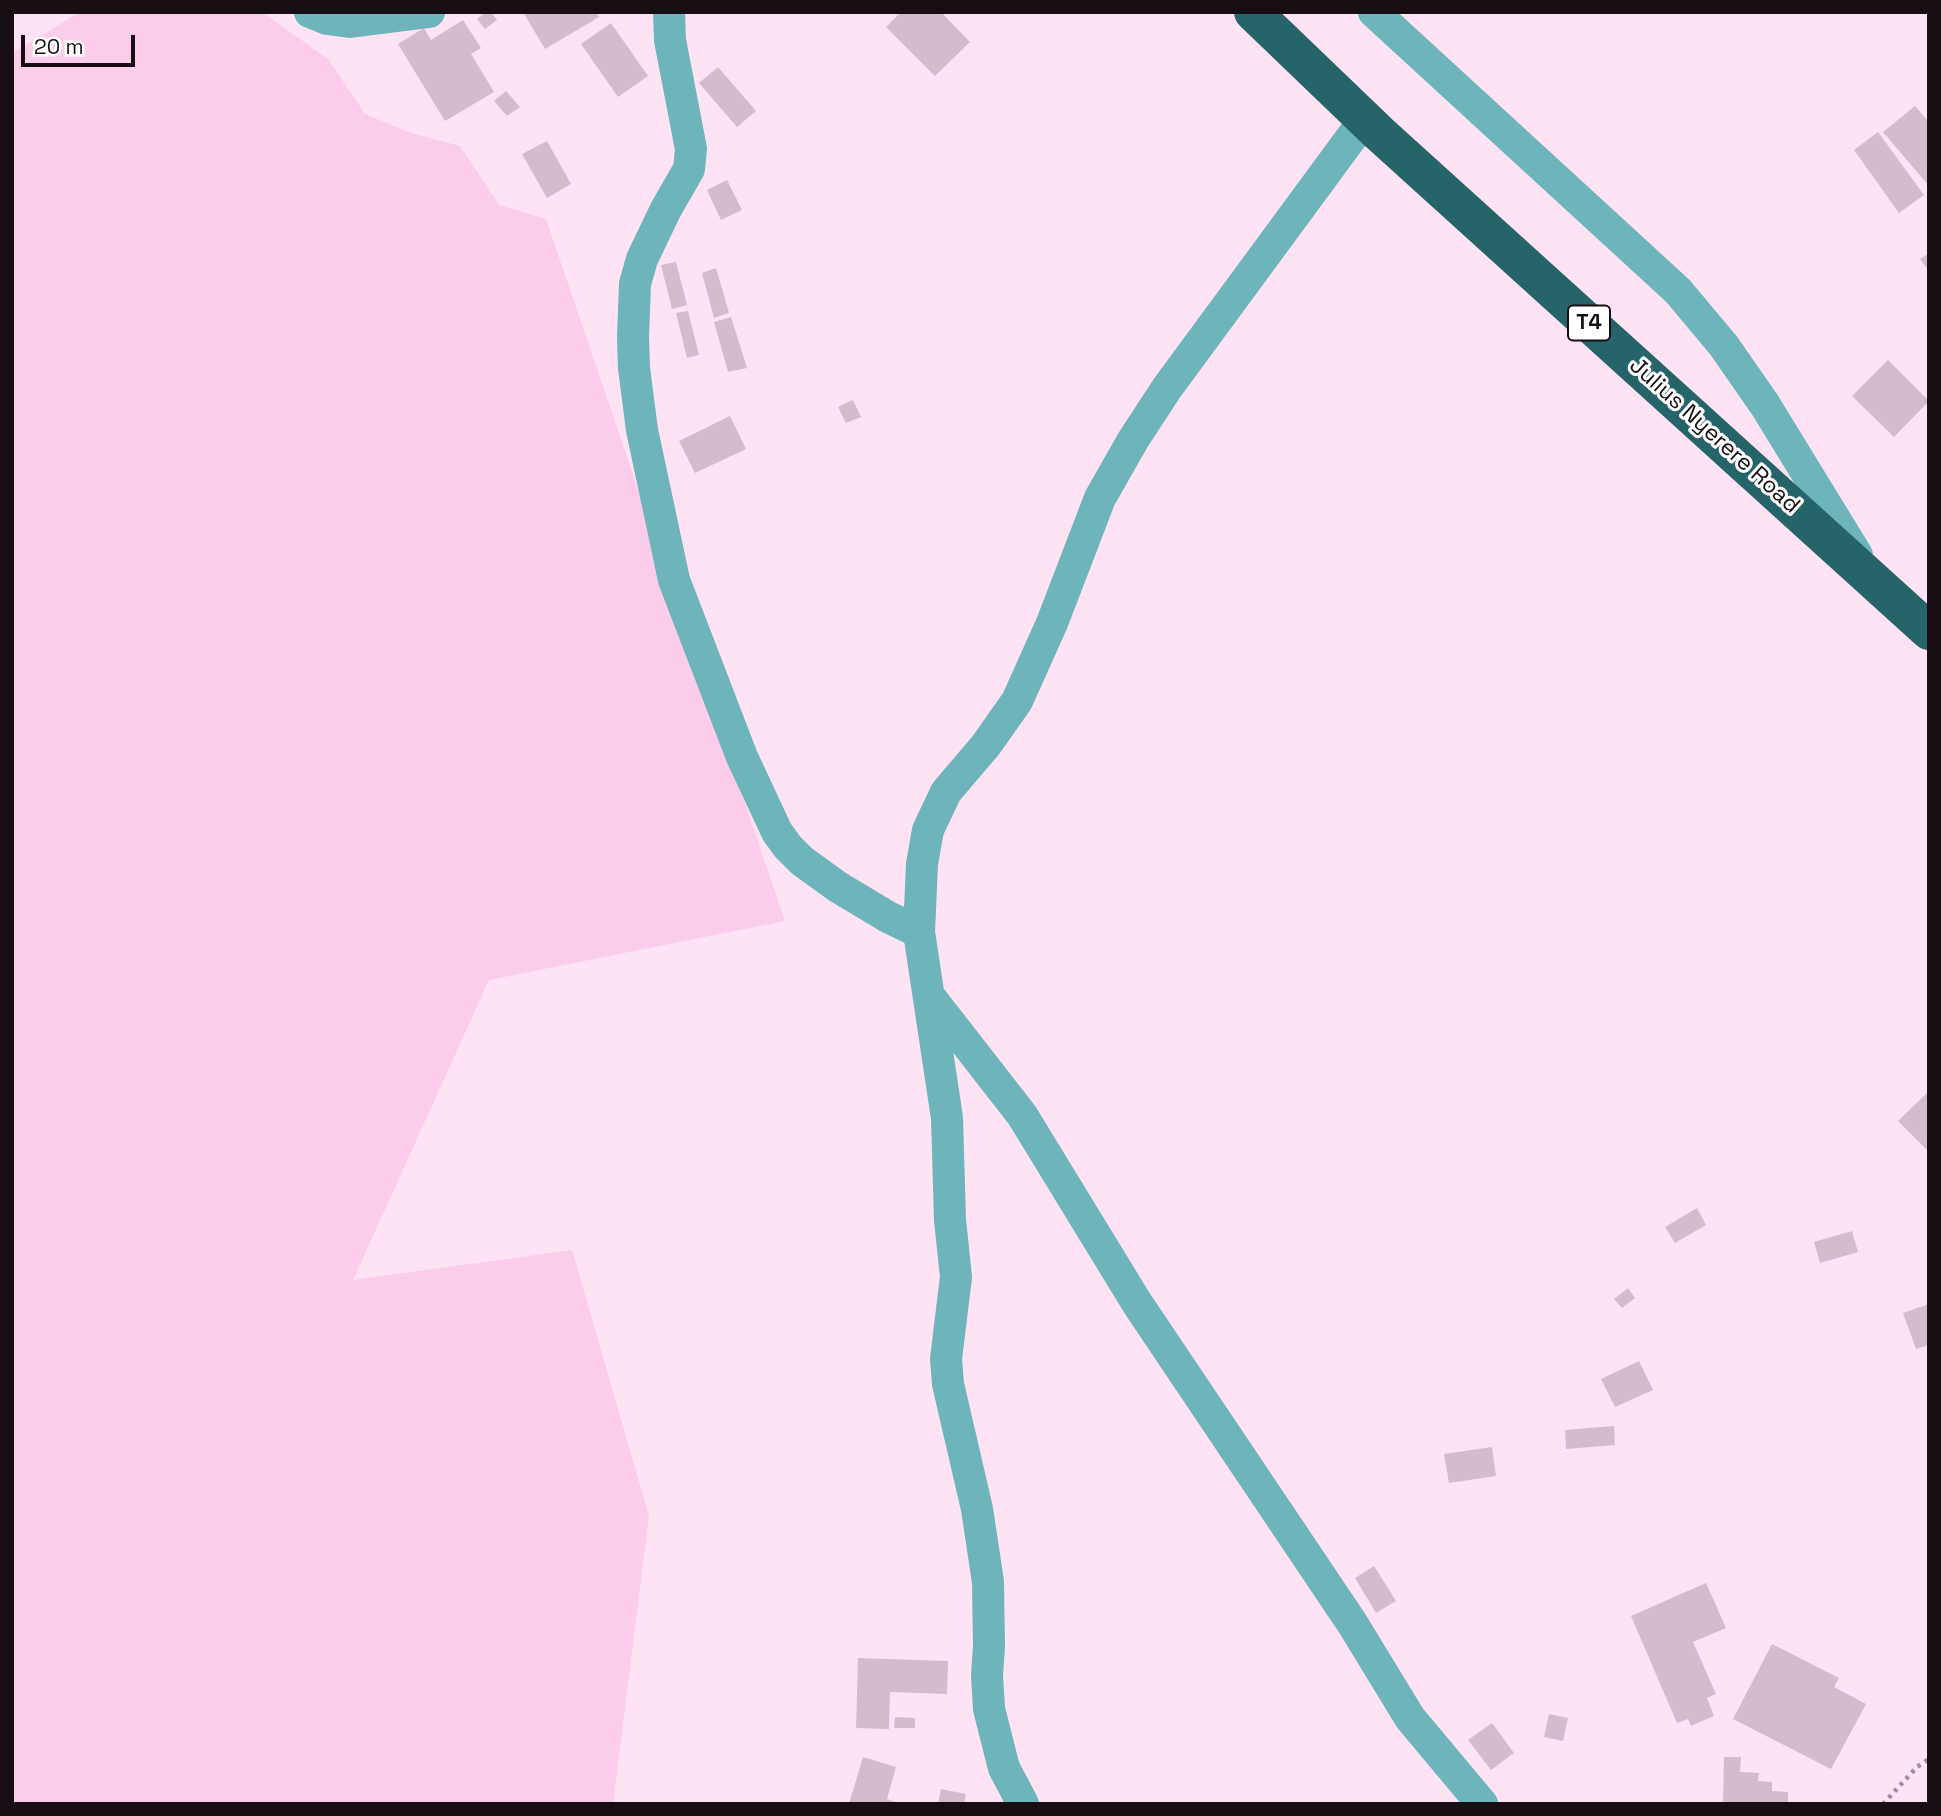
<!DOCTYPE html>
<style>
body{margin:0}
#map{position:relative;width:1941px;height:1816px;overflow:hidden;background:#fde3f3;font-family:"Space Grotesk",sans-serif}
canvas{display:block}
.frame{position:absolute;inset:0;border:14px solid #160e13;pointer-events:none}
.scale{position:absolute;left:21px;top:35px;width:114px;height:32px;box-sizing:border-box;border:4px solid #160e13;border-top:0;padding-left:9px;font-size:21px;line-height:24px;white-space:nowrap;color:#160e13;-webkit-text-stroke:5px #fff;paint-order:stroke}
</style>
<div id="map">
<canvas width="1941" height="1816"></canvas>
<div class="frame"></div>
<div class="scale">20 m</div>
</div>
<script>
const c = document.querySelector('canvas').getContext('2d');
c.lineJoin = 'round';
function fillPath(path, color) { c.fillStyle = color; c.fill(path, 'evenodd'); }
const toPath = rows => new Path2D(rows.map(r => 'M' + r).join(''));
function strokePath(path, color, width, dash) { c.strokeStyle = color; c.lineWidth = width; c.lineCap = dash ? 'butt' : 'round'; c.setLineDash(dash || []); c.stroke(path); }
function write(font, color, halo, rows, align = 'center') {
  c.font = font + ' "Space Grotesk",sans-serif'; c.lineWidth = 6; c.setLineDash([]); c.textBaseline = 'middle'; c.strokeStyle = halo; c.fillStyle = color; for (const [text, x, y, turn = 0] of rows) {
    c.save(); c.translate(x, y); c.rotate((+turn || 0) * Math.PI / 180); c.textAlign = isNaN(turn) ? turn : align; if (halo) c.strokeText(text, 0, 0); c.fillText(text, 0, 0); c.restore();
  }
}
const green = toPath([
 [80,12,262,12,328,59,365,114,411,133,460,146,499,205,546,219,785,921,489,980,353,1280,572,1250,649,1516,613,1804,12,1804,12,53]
]);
const building = toPath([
 [486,12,491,12,497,20,485,29,477,19],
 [523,12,596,12,599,17,545,49],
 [901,12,941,12,970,42,935,76,886,27],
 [463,20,481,48,471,54,494,92,445,121,398,44,424,28,431,40],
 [611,23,648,76,618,97,581,44],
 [718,67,756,111,737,127,699,83],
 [506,91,520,107,507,116,494,101],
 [1915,106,1929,122,1929,186,1883,132],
 [1878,132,1924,195,1899,213,1854,150],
 [547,141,571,184,547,198,522,154],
 [727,180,742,210,721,220,707,190],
 [1929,253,1929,271,1920,259],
 [676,262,687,305,672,309,661,265],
 [716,268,729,313,714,318,702,273],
 [688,311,699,355,687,358,676,313],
 [731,317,747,368,728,372,714,322],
 [1888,360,1929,401,1894,437,1852,396],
 [853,400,861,417,846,423,838,407],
 [730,416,746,449,695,473,679,441],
 [1929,1091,1929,1152,1898,1121],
 [1697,1208,1706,1225,1675,1243,1665,1227],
 [1852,1231,1858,1252,1820,1263,1814,1242],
 [1628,1288,1635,1298,1622,1308,1614,1299],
 [1929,1304,1929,1345,1916,1349,1903,1313],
 [1639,1361,1653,1390,1615,1407,1601,1379],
 [1614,1426,1615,1445,1566,1449,1565,1430],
 [1492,1447,1496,1476,1449,1483,1444,1454],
 [1374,1566,1396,1601,1376,1613,1355,1578],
 [1706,1583,1726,1628,1693,1642,1716,1694,1707,1698,1714,1716,1691,1726,1688,1719,1677,1723,1631,1616],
 [1772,1644,1839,1678,1834,1687,1866,1704,1831,1769,1733,1719],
 [858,1658,948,1661,947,1694,890,1692,889,1729,856,1728],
 [1549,1714,1568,1718,1563,1741,1544,1737],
 [895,1717,915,1718,915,1728,894,1728],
 [1492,1723,1514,1753,1491,1770,1468,1740],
 [863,1757,896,1767,887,1799,901,1804,849,1804],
 [1724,1757,1741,1757,1740,1772,1759,1773,1758,1781,1772,1782,1772,1791,1788,1792,1788,1804,1723,1804],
 [941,1789,966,1794,964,1804,938,1804]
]);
const path = toPath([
 [1883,1804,1917,1767,1929,1759]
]);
const street = toPath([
 [310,12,327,19,350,22,429,12],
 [669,12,670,40,691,149,689,169,666,209,642,259,635,284,633,337,634,368,642,430,674,580,742,757,777,832,788,847,802,861,838,887,888,917,919,932],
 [1374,12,1678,291,1724,346,1765,405,1857,555],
 [930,997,1022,1115,1137,1303,1352,1623,1410,1718,1482,1804],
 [1023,1804,1004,1768,989,1709,987,1675,989,1647,988,1582,977,1509,948,1384,946,1359,956,1277,950,1220,947,1118,919,932,922,864,928,830,946,792,986,745,1017,701,1052,623,1100,498,1133,440,1167,388,1365,119]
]);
const highway = toPath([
 [1253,12,1379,133,1929,631]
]);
const shields = [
 [1589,323,42]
];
const shieldNames = [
 ["T4",1589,323]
];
const streetNames = [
 ["Julius Nyerere Road",1714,436,42]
];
fillPath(green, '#fbcdeb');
fillPath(building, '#d5bccc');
strokePath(path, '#9f8c98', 4.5, [3.5, 5]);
strokePath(street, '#6db4bb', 32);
strokePath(highway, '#256469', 38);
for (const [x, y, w] of shields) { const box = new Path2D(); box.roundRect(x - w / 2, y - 17.5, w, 35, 5); c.fillStyle = '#fff'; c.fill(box); strokePath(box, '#160e13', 2); }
write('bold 21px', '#160e13', null, shieldNames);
write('23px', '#160e13', '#fff', streetNames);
</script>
